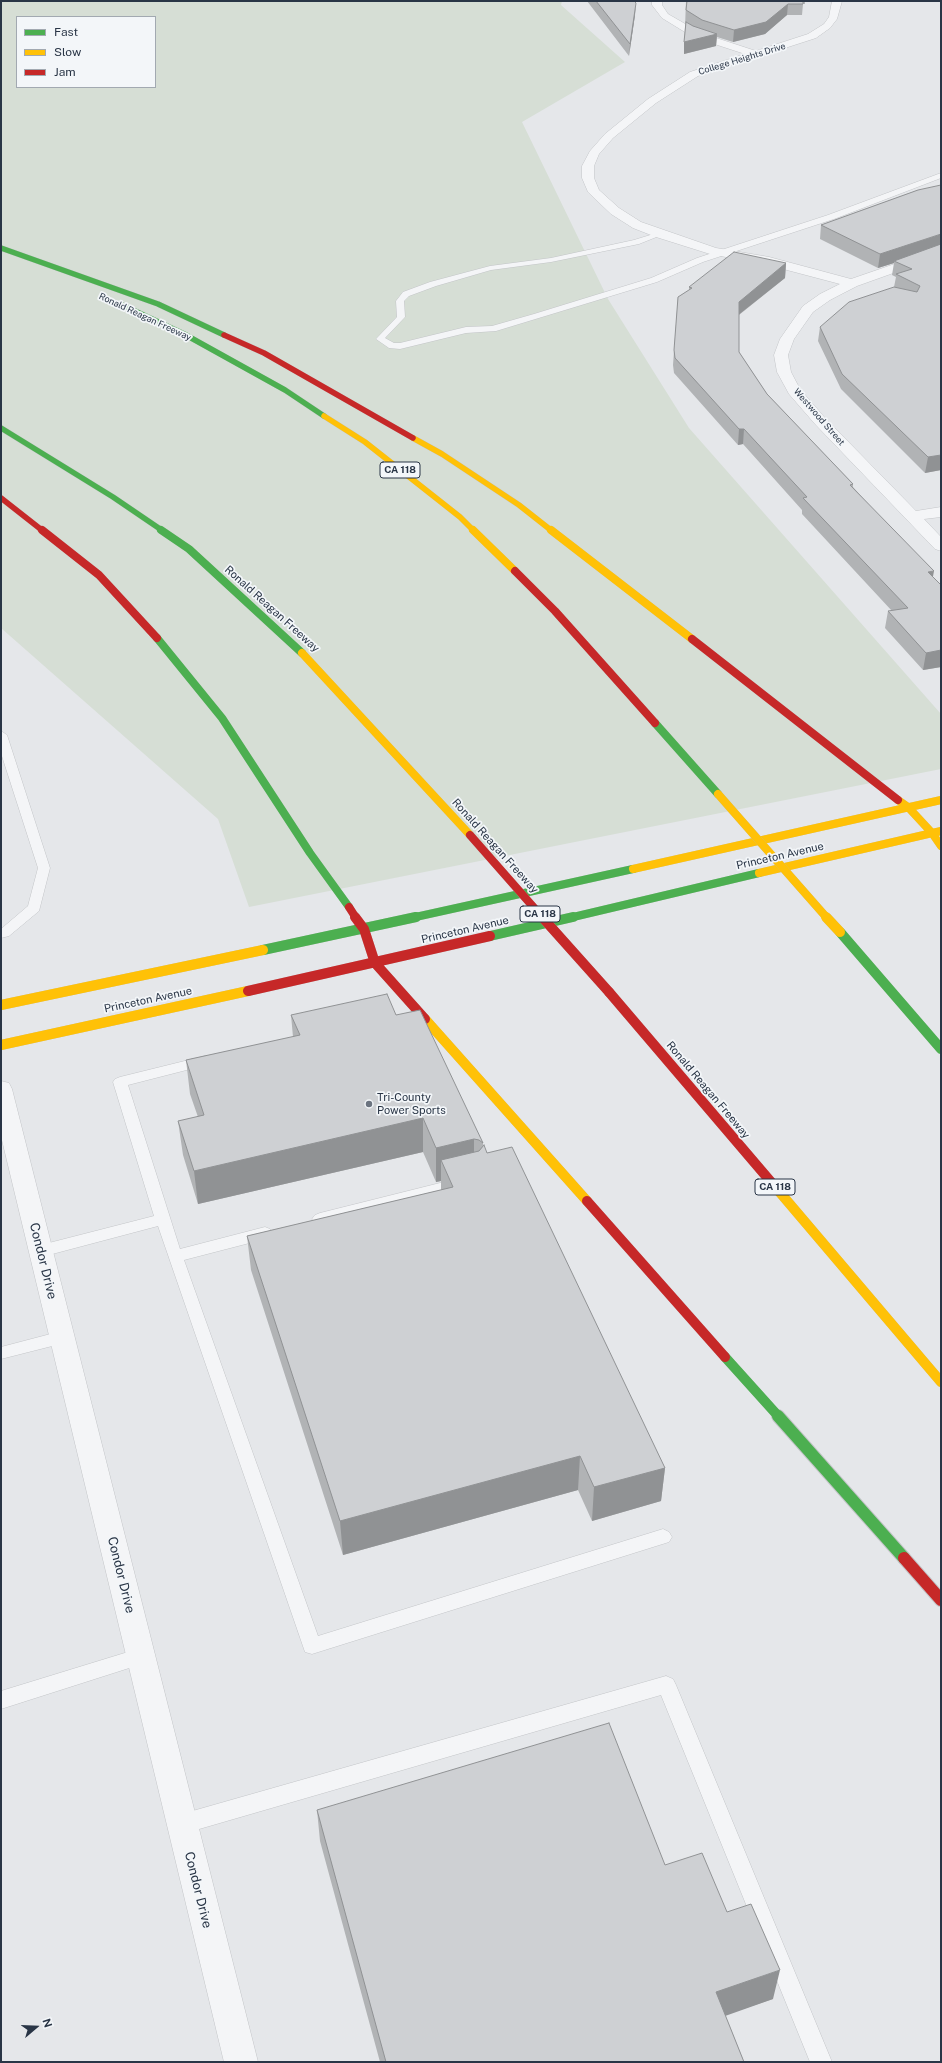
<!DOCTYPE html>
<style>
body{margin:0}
#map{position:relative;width:942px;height:2063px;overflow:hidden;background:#e5e7ea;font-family:"Public Sans",sans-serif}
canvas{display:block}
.frame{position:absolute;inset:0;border:2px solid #293546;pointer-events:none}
.legend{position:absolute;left:16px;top:16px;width:140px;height:72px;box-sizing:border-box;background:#f3f6f9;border:1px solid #a2a9b1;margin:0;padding:5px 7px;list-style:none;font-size:12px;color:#293546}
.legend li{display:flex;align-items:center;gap:8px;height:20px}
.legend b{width:20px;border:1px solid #a2a9b1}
.north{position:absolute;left:16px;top:2007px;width:40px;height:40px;-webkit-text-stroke:3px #f3f6f9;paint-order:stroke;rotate:71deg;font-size:11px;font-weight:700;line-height:16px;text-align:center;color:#293546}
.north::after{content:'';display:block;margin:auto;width:14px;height:18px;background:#293546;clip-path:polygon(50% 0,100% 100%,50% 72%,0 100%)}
</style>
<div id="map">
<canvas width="942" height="2063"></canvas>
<div class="frame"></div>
<ul class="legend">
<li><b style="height:5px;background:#4caf50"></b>Fast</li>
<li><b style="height:5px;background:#ffc107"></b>Slow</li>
<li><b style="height:5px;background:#c62828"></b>Jam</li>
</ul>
<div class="north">N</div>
</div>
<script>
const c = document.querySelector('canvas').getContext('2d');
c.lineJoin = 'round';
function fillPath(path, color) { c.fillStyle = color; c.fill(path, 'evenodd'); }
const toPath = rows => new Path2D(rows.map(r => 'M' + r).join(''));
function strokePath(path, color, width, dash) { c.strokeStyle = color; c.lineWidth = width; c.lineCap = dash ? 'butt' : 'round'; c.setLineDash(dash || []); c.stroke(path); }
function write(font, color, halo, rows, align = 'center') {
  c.font = font + ' "Public Sans",sans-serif'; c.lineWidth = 3.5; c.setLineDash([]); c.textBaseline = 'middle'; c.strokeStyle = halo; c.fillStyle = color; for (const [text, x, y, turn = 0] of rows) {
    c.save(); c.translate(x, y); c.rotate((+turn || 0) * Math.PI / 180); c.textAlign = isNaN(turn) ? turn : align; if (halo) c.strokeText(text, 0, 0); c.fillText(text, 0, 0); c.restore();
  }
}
const green = toPath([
 [1,1,562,1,561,5,625,62,522,122,608,299,689,428,941,714,941,769,249,907,218,819,1,628],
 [17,17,155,17,155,87,17,87]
]);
const lane = toPath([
 [941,173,941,178,834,219,703,262,657,282,496,331,466,333,400,349,389,348,376,339,397,317,396,301,403,292,430,282,490,266,551,258,634,240,660,232,664,234,639,244,551,262,491,270,436,286,409,296,404,301,405,317,385,338,394,343,400,343,466,327,492,326,534,314,651,278,697,258,828,215,941,173],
 [1,731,7,735,50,868,39,911,9,936,1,938,1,929,28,906,38,868,1,753,1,731],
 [205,1056,210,1058,212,1061,210,1064,128,1085,180,1249,265,1227,270,1229,273,1233,270,1237,265,1239,184,1260,318,1636,663,1529,669,1532,672,1537,669,1542,312,1654,305,1652,158,1226,41,1257,35,1255,33,1251,35,1247,41,1245,154,1216,113,1082,115,1079,120,1077,205,1056],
 [460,1178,465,1179,468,1183,465,1187,320,1225,315,1223,312,1219,315,1215,320,1213,460,1178],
 [62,1331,68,1332,70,1337,68,1342,1,1359,1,1347,62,1331],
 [141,1648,148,1650,150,1656,148,1662,1,1709,1,1691,141,1648],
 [666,1676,673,1679,676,1685,832,2062,810,2062,661,1695,182,1834,175,1831,172,1824,175,1817,182,1814,666,1676]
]);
const street = toPath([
 [652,1,662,1,662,5,668,14,701,33,756,51,808,34,824,24,829,17,832,1,842,1,837,19,830,28,816,38,698,76,656,103,613,138,599,154,594,166,594,178,599,190,619,208,641,222,716,248,769,257,851,279,941,248,941,256,857,286,830,300,813,312,794,339,788,355,791,372,800,389,825,418,916,511,941,507,941,517,924,519,941,537,941,551,935,549,815,424,789,394,777,372,774,355,780,339,803,306,820,294,840,284,768,265,710,254,656,237,633,228,611,214,588,192,582,178,582,166,590,151,605,134,648,99,690,72,745,54,693,37,662,18,652,5,652,1],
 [1,1081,9,1083,12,1089,258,2062,224,2062,1,1136,1,1081]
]);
const fastFar3 = toPath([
 [1,248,158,304,224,335],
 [122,305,184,334,285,390,324,416],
 [1,428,113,497,163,531]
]);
const fastFar2 = toPath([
 [161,530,189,549,302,653],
 [157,638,222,718,310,853,349,907],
 [655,723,718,794],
 [411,918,633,869],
 [569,918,759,873]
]);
const fastFar1 = toPath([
 [840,932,941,1049],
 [490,936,573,917],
 [263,950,416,917],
 [725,1357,779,1417]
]);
const fast = toPath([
 [778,1416,904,1558]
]);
const slowFar2 = toPath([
 [324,416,365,442,460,517,474,531],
 [413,438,442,454,519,505,552,531]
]);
const slowFar1 = toPath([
 [473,530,515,571],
 [551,530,692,639],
 [302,653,470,835],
 [898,800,908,807,932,833,941,846],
 [633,869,941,800],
 [759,873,941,831]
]);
const slow = toPath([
 [1,1005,263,950],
 [425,1019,587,1201],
 [1,1045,248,991],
 [777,1189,941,1382]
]);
const jamFar3 = toPath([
 [224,335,264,353,413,438],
 [1,498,43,531]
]);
const jamFar2 = toPath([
 [42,530,99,575,157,638],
 [515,571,555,611,655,723],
 [692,639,898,800],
 [349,907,356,918]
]);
const jamFar1 = toPath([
 [355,917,364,929,375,963,425,1019],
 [248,991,490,936],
 [609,992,777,1189],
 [587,1201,725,1357]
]);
const jam = toPath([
 [904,1558,941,1600]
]);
const slowBridgeFar1 = toPath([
 [718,794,827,918]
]);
const slowBridge = toPath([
 [826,917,840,932]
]);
const jamBridgeFar1 = toPath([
 [470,835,543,918]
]);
const jamBridge = toPath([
 [542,917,609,992]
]);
const wall = toPath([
 [587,1,634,1,635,15,629,56],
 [686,1,805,1,805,4,803,4,802,15,787,15,765,34,733,42,717,37,716,46,684,54],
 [918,190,941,470,925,473,841,389,818,341,820,327,894,287,896,277,892,275,894,263,878,268,820,239,821,225],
 [786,263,785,278,739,315,739,352,767,394,853,484,853,487,941,586,941,667,923,670,885,628,888,611,892,611,802,514,802,510,743,444,738,445,674,373,673,365,678,297,689,290,689,287],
 [291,1015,396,1015,483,1143,483,1147,487,1153,665,1468,661,1501,592,1521,578,1490,343,1555,251,1270,247,1236,441,1190,441,1181,436,1182,423,1152,198,1204,183,1155,178,1121,198,1117,190,1094,186,1060,293,1037],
 [317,1810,665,1865,727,1912,773,1999,725,2015,744,2062,380,2062,320,1841]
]);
const shadedWall = toPath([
 [636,3,635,15,629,56,630,44],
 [788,4,787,15,765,34,733,42,734,30],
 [717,34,716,46,684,54,684,42],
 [941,234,941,247,894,261,894,263,878,268,880,254],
 [786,263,785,278,737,316,739,302],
 [739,429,744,429,743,444,738,445],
 [941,455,941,470,925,473,928,457],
 [934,571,931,587,928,572],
 [941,650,941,667,923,670,926,653],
 [423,1118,423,1152,198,1204,194,1171],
 [474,1139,474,1173,441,1160,441,1181,436,1182,436,1148],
 [580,1456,578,1490,343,1555,340,1521],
 [665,1468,661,1501,592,1521,594,1487],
 [780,1970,773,1999,711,2021,716,1992]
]);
const building = toPath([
 [596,1,634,1,636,3,630,44,596,1],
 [687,1,803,1,803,4,788,4,766,22,734,30,702,20,686,10,687,1],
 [686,22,693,26,717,34,684,42,686,22],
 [941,185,941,234,880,254,821,225,918,190,941,185],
 [941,244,941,455,928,457,842,374,820,327,849,302,894,287,917,292,920,286,896,274,912,269,894,261,941,244],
 [734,252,786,263,739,302,739,352,767,394,853,484,850,485,934,571,928,572,941,585,941,650,926,653,888,611,908,608,803,498,807,497,744,429,739,429,675,358,674,350,678,297,692,288,689,287,734,252],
 [387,994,396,1015,420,1010,483,1143,479,1140,474,1139,436,1148,423,1118,194,1171,178,1121,204,1115,186,1060,300,1035,291,1015,387,994],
 [484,1145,487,1153,512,1147,665,1468,594,1487,580,1456,340,1521,247,1236,453,1187,441,1160,479,1151,484,1145],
 [609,1723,665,1865,702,1853,727,1912,751,1904,780,1970,716,1992,744,2062,386,2062,317,1810,609,1723]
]);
const markers = [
 [369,1104,4,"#6b737f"]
];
const farStreetnames = [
 ["College Heights Drive",742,59,-17],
 ["Ronald Reagan Freeway",145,317,25],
 ["Westwood Street",819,417,49]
];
const shields = [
 [400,470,40],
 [540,914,40],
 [775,1187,40]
];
const shieldNames = [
 ["CA 118",400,470],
 ["CA 118",540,914],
 ["CA 118",775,1187]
];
const streetNames = [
 ["Ronald Reagan Freeway",272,609,42],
 ["Ronald Reagan Freeway",495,846,48],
 ["Princeton Avenue",780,856,-13],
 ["Princeton Avenue",465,930,-13],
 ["Princeton Avenue",148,1000,-12],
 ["Ronald Reagan Freeway",708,1090,50]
];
const poiNames = [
 ["Tri-County",377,1098],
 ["Power Sports",377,1111]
];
const nearStreetnames = [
 ["Condor Drive",43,1261,76],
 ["Condor Drive",121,1575,76],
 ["Condor Drive",198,1890,76]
];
fillPath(green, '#d6ded5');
strokePath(lane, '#c3c5c8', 1);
strokePath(street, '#c3c5c8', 1);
strokePath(fastFar3, '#c3c5c8', 6);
strokePath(fastFar2, '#c3c5c8', 8);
strokePath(fastFar1, '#c3c5c8', 10);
strokePath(fast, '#c3c5c8', 14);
strokePath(slowFar2, '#c3c5c8', 6);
strokePath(slowFar1, '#c3c5c8', 8);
strokePath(slow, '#c3c5c8', 10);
strokePath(jamFar3, '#c3c5c8', 6);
strokePath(jamFar2, '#c3c5c8', 8);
strokePath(jamFar1, '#c3c5c8', 10);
strokePath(jam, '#c3c5c8', 14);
fillPath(lane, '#f4f5f7');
fillPath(street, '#f4f5f7');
strokePath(fastFar3, '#4caf50', 5.5);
strokePath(fastFar2, '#4caf50', 8);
strokePath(fastFar1, '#4caf50', 10);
strokePath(fast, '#4caf50', 12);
strokePath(slowFar2, '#ffc107', 5.5);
strokePath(slowFar1, '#ffc107', 8);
strokePath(slow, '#ffc107', 10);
strokePath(jamFar3, '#c62828', 5.5);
strokePath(jamFar2, '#c62828', 8);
strokePath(jamFar1, '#c62828', 10);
strokePath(jam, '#c62828', 12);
strokePath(slowBridgeFar1, '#b7babf', 8, []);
strokePath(slowBridge, '#b7babf', 10, []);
strokePath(jamBridgeFar1, '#b7babf', 8, []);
strokePath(jamBridge, '#b7babf', 10, []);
strokePath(slowBridgeFar1, '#ffc107', 8);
strokePath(slowBridge, '#ffc107', 10);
strokePath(jamBridgeFar1, '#c62828', 8);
strokePath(jamBridge, '#c62828', 10);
fillPath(wall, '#b1b3b5');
fillPath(shadedWall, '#909294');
fillPath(building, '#ced0d3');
strokePath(building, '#909294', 1);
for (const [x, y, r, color] of markers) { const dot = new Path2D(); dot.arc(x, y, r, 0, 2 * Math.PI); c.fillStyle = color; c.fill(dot); strokePath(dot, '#f3f6f9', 1.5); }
write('9px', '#293546', '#f3f6f9', farStreetnames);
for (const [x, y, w] of shields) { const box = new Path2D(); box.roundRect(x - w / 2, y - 8, w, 16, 3); c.fillStyle = '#f3f6f9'; c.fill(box); strokePath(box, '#293546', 1); }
write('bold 10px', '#293546', null, shieldNames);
write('11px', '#293546', '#f3f6f9', streetNames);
write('11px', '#293546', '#f3f6f9', poiNames, 'left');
write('13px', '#293546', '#f3f6f9', nearStreetnames);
</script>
